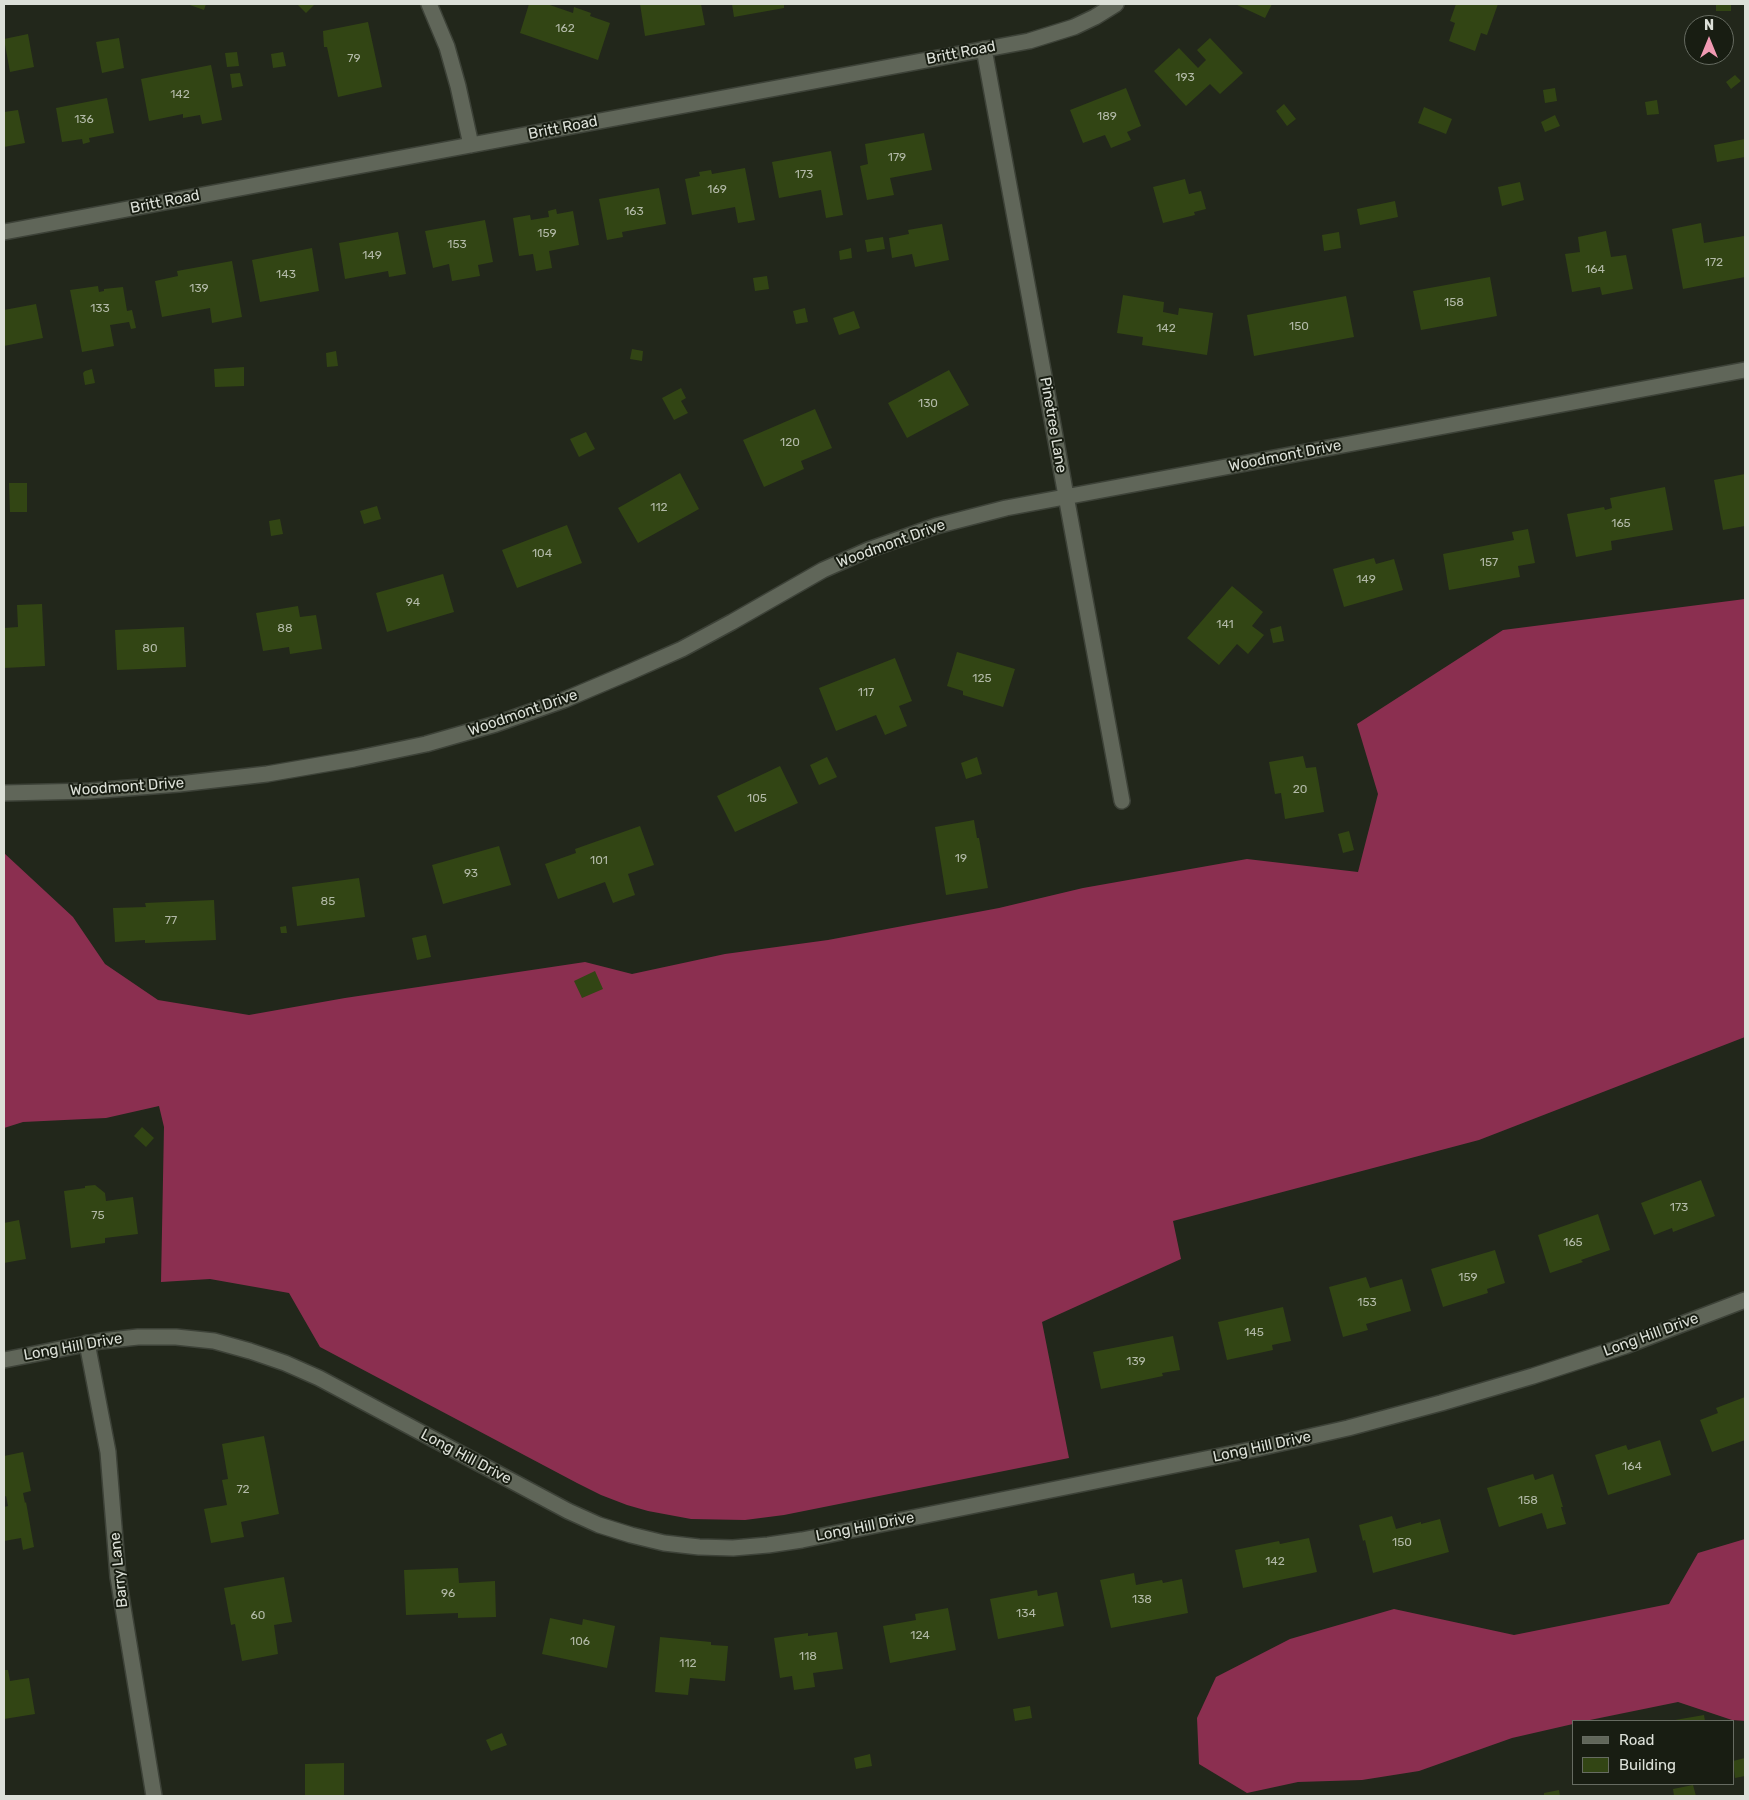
<!DOCTYPE html>
<style>
body{margin:0}
#map{position:relative;width:1749px;height:1800px;overflow:hidden;background:#22271b;font-family:Rubik,sans-serif}
canvas{display:block}
.frame{position:absolute;inset:0;border:5px solid #dce0d8;pointer-events:none}
.legend{position:absolute;left:1572px;top:1720px;width:162px;height:65px;box-sizing:border-box;background:#181d12;border:1px solid #666b61;margin:0;padding:6px 9px;list-style:none;font-size:15px;color:#dce0d8}
.legend li{display:flex;align-items:center;gap:10px;height:25px}
.legend b{width:25px;border:1px solid #666b61}
.north{position:absolute;left:1684px;top:15px;width:50px;height:50px;box-sizing:border-box;background:#181d12;border:1px solid #666b61;border-radius:50%;rotate:0deg;font-size:14px;font-weight:700;line-height:20px;text-align:center;color:#dce0d8}
.north::after{content:'';display:block;margin:auto;width:18px;height:22px;background:#f19ab3;clip-path:polygon(50% 0,100% 100%,50% 72%,0 100%)}
</style>
<div id="map">
<canvas width="1749" height="1800"></canvas>
<div class="frame"></div>
<ul class="legend">
<li><b style="height:6px;background:#606659"></b>Road</li>
<li><b style="height:14px;background:#324514"></b>Building</li>
</ul>
<div class="north">N</div>
</div>
<script>
const c = document.querySelector('canvas').getContext('2d');
c.lineJoin = 'round';
function fillPath(path, color) { c.fillStyle = color; c.fill(path, 'evenodd'); }
const toPath = rows => new Path2D(rows.map(r => 'M' + r).join(''));
function strokePath(path, color, width, dash) { c.strokeStyle = color; c.lineWidth = width; c.lineCap = dash ? 'butt' : 'round'; c.setLineDash(dash || []); c.stroke(path); }
function write(font, color, halo, rows, align = 'center') {
  c.font = font + ' Rubik,sans-serif'; c.lineWidth = 4; c.setLineDash([]); c.textBaseline = 'middle'; c.strokeStyle = halo; c.fillStyle = color; for (const [text, x, y, turn = 0] of rows) {
    c.save(); c.translate(x, y); c.rotate((+turn || 0) * Math.PI / 180); c.textAlign = isNaN(turn) ? turn : align; if (halo) c.strokeText(text, 0, 0); c.fillText(text, 0, 0); c.restore();
  }
}
const forest = toPath([
 [1745,599,1745,1037,1479,1140,1173,1221,1181,1259,1042,1322,1069,1458,784,1515,745,1520,691,1519,648,1511,627,1505,601,1495,577,1483,320,1347,289,1293,210,1279,161,1282,164,1127,159,1106,106,1118,23,1122,4,1128,4,853,73,917,105,964,158,1000,249,1015,345,998,585,962,632,974,725,954,828,940,999,908,1083,888,1247,859,1358,872,1378,794,1357,724,1503,630],
 [1745,1539,1745,1721,1732,1720,1678,1702,1585,1721,1573,1721,1573,1724,1512,1738,1419,1771,1362,1780,1298,1782,1247,1793,1199,1764,1197,1718,1216,1677,1290,1639,1394,1609,1514,1635,1669,1604,1698,1553]
]);
const building = toPath([
 [187,4,206,4,204,10],
 [297,4,315,4,306,13],
 [529,4,547,4,573,13,574,7,591,13,590,16,610,23,598,60,520,33],
 [640,4,701,4,705,25,645,36],
 [732,4,784,4,784,8,734,17],
 [1235,4,1272,4,1265,18],
 [1456,4,1498,4,1487,35,1481,33,1475,51,1449,41,1455,23,1450,21],
 [1716,4,1731,4,1731,11,1716,11],
 [368,22,382,87,338,97,327,47,324,47,323,31],
 [28,34,34,67,10,72,4,39],
 [119,38,124,68,102,73,96,42],
 [1210,38,1243,73,1220,94,1210,84,1186,106,1154,71,1179,48,1198,68,1206,60,1197,50],
 [237,52,239,66,227,67,225,53],
 [283,52,286,66,273,68,271,54],
 [211,65,222,120,202,124,200,115,183,118,183,114,149,121,141,79],
 [240,73,243,86,232,88,230,74],
 [1735,75,1741,81,1731,89,1726,82],
 [1126,88,1141,126,1127,132,1131,140,1111,148,1105,135,1083,143,1070,110],
 [1555,88,1557,101,1545,103,1543,90],
 [107,98,114,133,89,138,90,142,83,144,82,139,62,142,56,108],
 [1657,100,1659,114,1647,115,1645,102],
 [1284,104,1296,119,1287,126,1276,111],
 [1424,107,1452,119,1446,134,1418,123],
 [18,110,25,143,4,147,4,112],
 [1555,115,1560,126,1545,132,1541,122],
 [924,133,932,170,890,178,894,195,867,200,860,166,868,164,865,144],
 [1745,139,1745,157,1717,162,1714,145],
 [831,151,843,215,826,218,821,190,779,198,772,162],
 [745,168,755,220,738,223,735,207,692,215,685,179,700,176,699,172,711,170,712,174],
 [1185,179,1189,194,1201,191,1206,209,1194,212,1195,215,1163,223,1153,187],
 [1520,182,1524,200,1502,206,1498,187],
 [659,188,666,224,622,232,623,237,607,240,599,199],
 [1395,201,1398,217,1360,225,1357,209],
 [556,209,557,214,573,211,579,245,549,251,552,268,536,271,533,254,519,256,513,218,530,215,531,220,549,217,548,211],
 [485,220,493,262,478,265,480,276,452,281,449,264,433,268,425,231],
 [1701,223,1704,243,1744,236,1745,277,1683,289,1672,229],
 [942,224,949,260,915,267,912,254,892,258,889,238,909,234,908,230],
 [1606,231,1611,257,1626,255,1633,289,1602,295,1600,287,1572,292,1565,254,1580,252,1578,237],
 [398,232,406,274,389,277,388,271,345,279,339,243],
 [1339,232,1341,248,1324,251,1322,235],
 [883,237,885,249,867,252,865,240],
 [312,248,319,291,260,302,252,260],
 [851,248,852,258,840,260,839,251],
 [232,261,242,317,212,323,210,308,162,317,155,281,178,276,177,271],
 [767,276,769,289,755,291,753,278],
 [1490,277,1497,316,1421,330,1413,291],
 [98,286,99,292,104,291,104,289,123,287,127,311,132,310,136,328,131,329,129,322,110,325,114,346,82,352,70,290],
 [1123,295,1164,302,1163,312,1178,315,1179,308,1213,313,1207,355,1142,345,1143,337,1117,333],
 [1346,296,1354,337,1254,356,1247,315],
 [36,304,43,338,4,346,4,310],
 [805,308,808,322,796,324,793,311],
 [854,311,860,328,839,335,833,318],
 [632,349,643,351,642,361,630,359],
 [336,351,338,366,327,367,326,353],
 [244,367,244,386,215,387,214,369],
 [92,369,95,383,85,385,83,373,85,371],
 [949,370,969,405,907,438,888,403],
 [681,388,686,398,681,401,688,413,674,420,662,398],
 [815,409,832,448,801,461,804,469,764,487,743,440],
 [586,432,595,449,579,457,570,439],
 [680,473,699,509,638,543,618,508],
 [1745,474,1745,526,1723,530,1714,480],
 [9,483,27,483,27,512,10,512],
 [1665,487,1673,530,1611,541,1612,550,1576,557,1567,514,1604,507,1605,510,1612,508,1610,498],
 [377,506,381,519,364,524,360,511],
 [280,519,283,534,271,536,269,521],
 [567,525,582,563,517,588,502,550],
 [1528,529,1535,563,1518,566,1520,577,1449,590,1443,554,1514,540,1512,532],
 [1374,558,1376,564,1394,559,1403,590,1344,607,1333,569],
 [443,574,454,612,387,632,376,593],
 [1232,586,1263,612,1252,626,1264,635,1248,654,1237,644,1219,665,1187,638],
 [42,604,45,666,4,668,4,628,18,627,17,605],
 [298,606,300,617,316,615,322,649,290,654,289,647,263,651,256,613],
 [1281,626,1284,641,1273,643,1270,629],
 [184,627,186,667,117,670,115,630],
 [957,652,1015,669,1003,707,963,695,963,691,947,686],
 [895,658,912,701,899,706,907,726,885,735,876,715,836,731,819,688],
 [1303,756,1306,768,1316,767,1324,812,1285,819,1281,793,1275,794,1269,762],
 [827,757,837,777,819,785,810,765],
 [977,757,982,774,966,779,961,763],
 [780,766,798,803,735,832,717,796],
 [974,820,977,838,979,838,988,888,946,895,935,827],
 [640,826,654,865,628,874,635,895,613,903,605,882,558,899,545,864,576,853,575,849],
 [1349,831,1354,850,1343,853,1338,834],
 [499,846,511,885,443,904,432,865],
 [359,878,365,917,297,926,292,887],
 [214,900,216,940,145,943,145,940,115,942,113,908,146,907,145,903],
 [286,926,287,933,281,933,280,927],
 [426,935,431,957,417,960,412,938],
 [595,971,603,989,582,998,574,981],
 [142,1127,154,1138,146,1147,134,1136],
 [1701,1180,1715,1216,1673,1232,1672,1228,1654,1235,1641,1203],
 [95,1185,105,1193,106,1201,133,1197,138,1234,105,1238,105,1243,71,1248,64,1191,85,1188,85,1186],
 [1598,1214,1610,1250,1581,1260,1583,1262,1550,1273,1538,1235],
 [19,1220,26,1259,4,1263,4,1223],
 [1495,1250,1505,1283,1487,1289,1488,1293,1443,1307,1431,1269],
 [1366,1277,1370,1288,1402,1279,1411,1311,1366,1324,1368,1330,1343,1337,1329,1287],
 [1283,1307,1291,1341,1272,1345,1273,1350,1227,1360,1218,1322],
 [1173,1336,1180,1370,1162,1373,1163,1376,1101,1389,1093,1352],
 [1745,1397,1745,1440,1712,1452,1700,1420,1718,1413,1716,1408],
 [264,1436,279,1514,241,1522,244,1537,211,1543,204,1509,227,1505,222,1480,228,1479,222,1444],
 [1660,1440,1671,1475,1608,1495,1595,1455,1626,1445,1628,1450],
 [23,1452,31,1491,23,1493,25,1503,26,1502,34,1547,23,1550,21,1538,4,1541,4,1507,8,1506,6,1496,4,1497,4,1456],
 [1533,1474,1535,1480,1553,1474,1563,1507,1561,1507,1566,1524,1547,1529,1542,1513,1499,1527,1487,1488],
 [1392,1516,1396,1529,1421,1522,1421,1524,1440,1519,1449,1552,1373,1573,1365,1540,1363,1541,1359,1525],
 [1309,1538,1317,1572,1243,1588,1235,1550,1279,1541,1280,1544],
 [458,1568,459,1583,495,1581,496,1617,458,1618,458,1613,406,1615,404,1570],
 [1134,1573,1136,1585,1162,1580,1163,1583,1182,1579,1188,1613,1111,1628,1100,1580],
 [284,1577,292,1622,274,1625,278,1654,242,1661,235,1624,231,1625,224,1588],
 [1037,1590,1038,1596,1057,1592,1064,1626,998,1639,990,1599],
 [948,1608,956,1650,890,1663,883,1626,916,1620,915,1614],
 [550,1618,582,1625,583,1619,615,1626,607,1668,542,1654],
 [837,1632,843,1669,813,1673,815,1687,794,1690,792,1676,780,1678,774,1638,808,1633,808,1636],
 [660,1637,711,1642,711,1645,728,1646,725,1681,690,1678,688,1695,655,1692],
 [4,1670,8,1670,10,1681,29,1678,35,1714,4,1719],
 [1030,1706,1032,1718,1015,1721,1013,1709],
 [1704,1715,1705,1721,1675,1721,1675,1720],
 [502,1733,507,1745,491,1751,486,1740],
 [870,1754,872,1766,856,1769,854,1758],
 [1745,1758,1745,1776,1735,1778,1733,1761],
 [344,1763,344,1796,305,1796,305,1764],
 [1693,1785,1696,1796,1674,1796,1673,1789],
 [1559,1790,1560,1796,1544,1796,1544,1793]
]);
const street = toPath([
 [429,4,447,47,458,86,471,145],
 [984,49,1122,801],
 [4,232,1029,41,1074,27,1095,17,1116,4],
 [4,793,90,791,179,784,267,774,354,759,426,744,496,724,564,700,630,672,682,649,732,622,823,570,868,550,936,526,1006,508,1745,370],
 [87,1343,108,1452,118,1577,154,1796],
 [4,1360,101,1341,138,1337,176,1337,214,1341,250,1351,285,1363,319,1378,568,1511,599,1525,631,1535,664,1543,699,1547,733,1548,768,1545,802,1540,1255,1449,1348,1428,1441,1403,1533,1376,1625,1346,1745,1300]
]);
const numberNames = [
 ["162",565,29],
 ["79",354,59],
 ["193",1185,78],
 ["142",180,95],
 ["189",1107,117],
 ["136",84,120],
 ["179",897,158],
 ["173",804,175],
 ["169",717,190],
 ["163",634,212],
 ["159",547,234],
 ["153",457,245],
 ["149",372,256],
 ["172",1714,263],
 ["164",1595,270],
 ["143",286,275],
 ["139",199,289],
 ["158",1454,303],
 ["133",100,309],
 ["150",1299,327],
 ["142",1166,329],
 ["130",928,404],
 ["120",790,443],
 ["112",659,508],
 ["165",1621,524],
 ["104",542,554],
 ["157",1489,563],
 ["149",1366,580],
 ["94",413,603],
 ["141",1225,625],
 ["88",285,629],
 ["80",150,649],
 ["125",982,679],
 ["117",866,693],
 ["20",1300,790],
 ["105",757,799],
 ["19",961,859],
 ["101",599,861],
 ["93",471,874],
 ["85",328,902],
 ["77",171,921],
 ["173",1679,1208],
 ["75",98,1216],
 ["165",1573,1243],
 ["159",1468,1278],
 ["153",1367,1303],
 ["145",1254,1333],
 ["139",1136,1362],
 ["164",1632,1467],
 ["72",243,1490],
 ["158",1528,1501],
 ["150",1402,1543],
 ["142",1275,1562],
 ["96",448,1594],
 ["138",1142,1600],
 ["134",1026,1614],
 ["60",258,1616],
 ["124",920,1636],
 ["106",580,1642],
 ["118",808,1657],
 ["112",688,1664]
];
const streetNames = [
 ["Britt Road",961,53,-11],
 ["Britt Road",563,128,-11],
 ["Britt Road",165,202,-11],
 ["Pinetree Lane",1053,425,80],
 ["Woodmont Drive",1285,456,-11],
 ["Woodmont Drive",891,544,-20],
 ["Woodmont Drive",523,713,-19],
 ["Woodmont Drive",127,787,-4],
 ["Long Hill Drive",1651,1335,-20],
 ["Long Hill Drive",73,1347,-10],
 ["Long Hill Drive",1262,1447,-12],
 ["Long Hill Drive",466,1457,28],
 ["Long Hill Drive",865,1527,-11],
 ["Barry Lane",119,1570,-96]
];
fillPath(forest, '#8b2f50');
fillPath(building, '#324514');
strokePath(street, '#3d4238', 18);
strokePath(street, '#606659', 15);
write('12px', '#b2b9a7', null, numberNames);
write('15px', '#dce0d8', '#181d12', streetNames);
</script>
